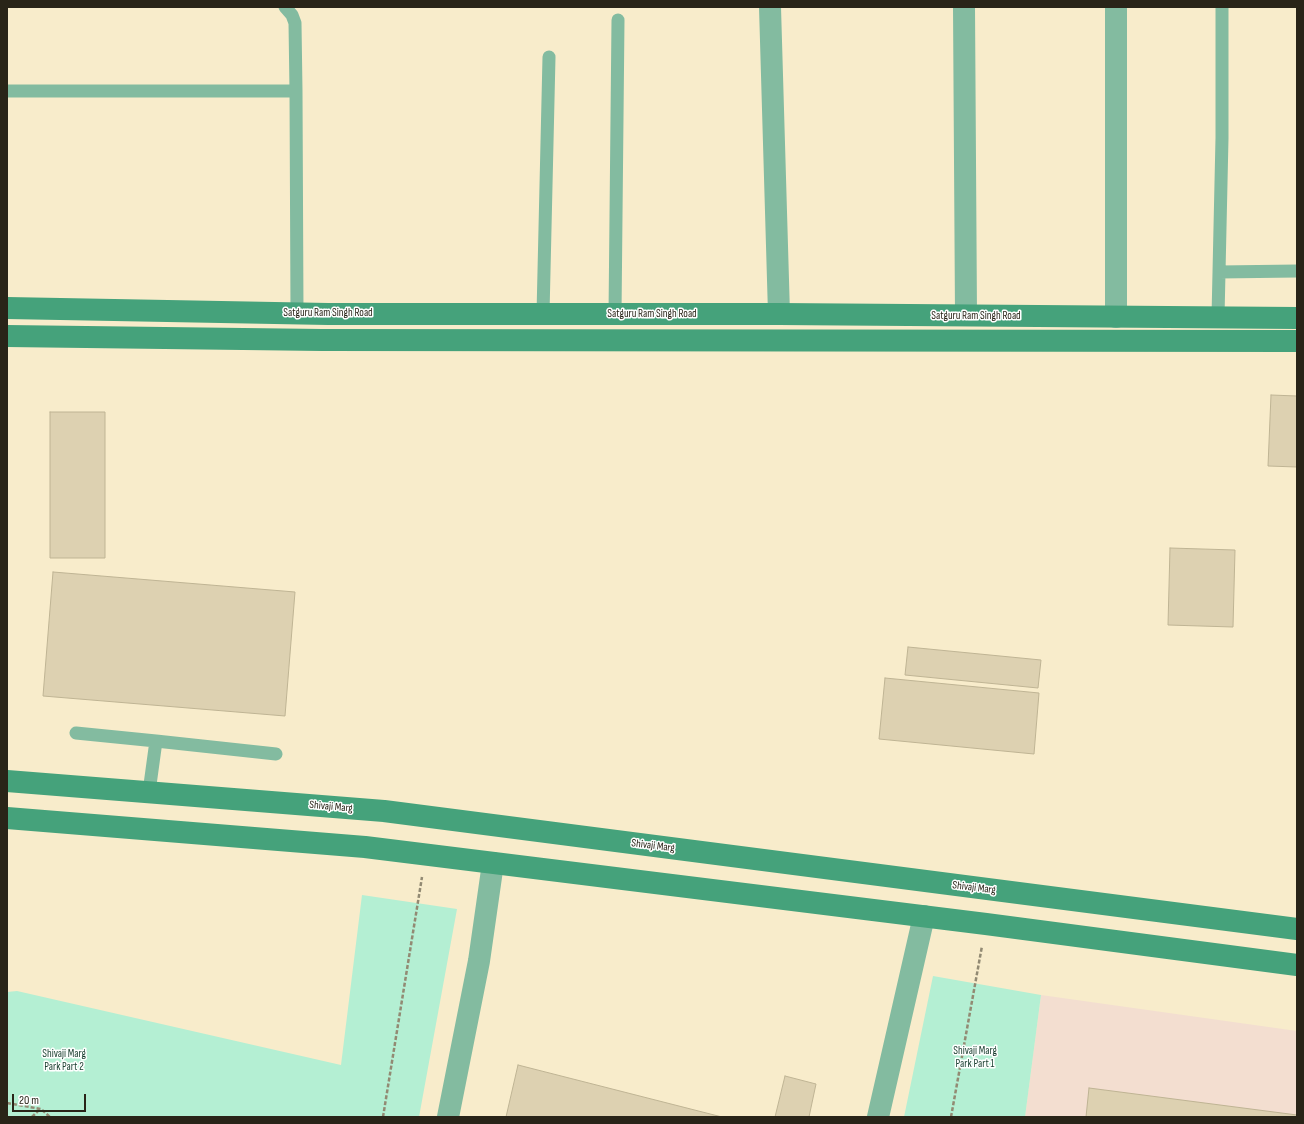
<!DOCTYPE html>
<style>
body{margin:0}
#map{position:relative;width:1304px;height:1124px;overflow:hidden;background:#f8eccb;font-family:"Sofia Sans Condensed",sans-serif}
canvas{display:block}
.frame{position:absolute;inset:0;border:8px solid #292418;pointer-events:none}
.scale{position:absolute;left:12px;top:1094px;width:74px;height:18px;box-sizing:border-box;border:2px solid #292418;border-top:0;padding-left:5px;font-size:12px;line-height:14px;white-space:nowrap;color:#292418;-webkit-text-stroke:3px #fff;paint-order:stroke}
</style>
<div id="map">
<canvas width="1304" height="1124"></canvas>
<div class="frame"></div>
<div class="scale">20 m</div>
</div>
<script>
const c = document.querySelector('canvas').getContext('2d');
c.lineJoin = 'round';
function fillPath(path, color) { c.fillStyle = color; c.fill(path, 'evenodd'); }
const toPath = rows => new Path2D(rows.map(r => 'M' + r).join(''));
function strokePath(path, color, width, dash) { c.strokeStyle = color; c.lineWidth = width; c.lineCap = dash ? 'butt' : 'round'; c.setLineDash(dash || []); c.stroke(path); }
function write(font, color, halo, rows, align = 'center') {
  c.font = font + ' "Sofia Sans Condensed",sans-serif'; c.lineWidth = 3; c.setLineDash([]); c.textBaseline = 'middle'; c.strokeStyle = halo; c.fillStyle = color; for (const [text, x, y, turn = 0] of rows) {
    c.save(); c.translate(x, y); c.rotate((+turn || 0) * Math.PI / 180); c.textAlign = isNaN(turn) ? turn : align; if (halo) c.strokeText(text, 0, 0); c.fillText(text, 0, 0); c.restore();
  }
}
const commercial = toPath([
 [1041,995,1297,1031,1297,1117,1025,1117]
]);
const green = toPath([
 [362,895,457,909,419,1117,7,1117,7,992,17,991,341,1065],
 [933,976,1041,995,1025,1117,904,1117]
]);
const building = toPath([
 [1271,395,1297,396,1297,467,1268,466,1271,395],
 [50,412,105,412,105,558,50,558,50,412],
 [1170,548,1235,550,1233,627,1168,625,1170,548],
 [53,572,295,592,285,716,43,696,53,572],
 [908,647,1041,660,1038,688,905,675,908,647],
 [885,678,1039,693,1034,754,879,739,885,678],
 [518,1065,722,1117,506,1117,518,1065],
 [785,1076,816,1084,809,1117,775,1117,785,1076],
 [1089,1088,1297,1115,1297,1117,1086,1117,1089,1088]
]);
const path = toPath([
 [7,1103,41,1109,50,1117],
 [32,1117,40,1109],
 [383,1117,422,877],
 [951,1117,982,946]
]);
const lane = toPath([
 [285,7,292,15,295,23,296,91],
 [7,91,296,91,297,313],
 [1219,272,1297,271],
 [543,314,549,57],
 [615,314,618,20],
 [1218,317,1222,138,1222,7],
 [76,733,156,741],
 [149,792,156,741,276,754]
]);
const street = toPath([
 [770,7,779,314],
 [964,7,966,315],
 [1116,7,1116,317],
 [448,1117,479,961,493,863],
 [878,1117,924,916]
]);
const secondary = toPath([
 [7,308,328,314,779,314,1297,318],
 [7,336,322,340,1297,341],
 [7,781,384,811,1297,929],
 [7,818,365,847,986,924,1297,965]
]);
const streetNames = [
 ["Satguru Ram Singh Road",328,313],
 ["Satguru Ram Singh Road",652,314],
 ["Satguru Ram Singh Road",976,316],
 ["Shivaji Marg",331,807,5],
 ["Shivaji Marg",653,846,7],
 ["Shivaji Marg",974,888,7]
];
const parkNames = [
 ["Shivaji Marg",975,1051],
 ["Park Part 1",975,1064],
 ["Shivaji Marg",64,1054],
 ["Park Part 2",64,1067]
];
fillPath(commercial, '#f3ded0');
fillPath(green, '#b4efd3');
fillPath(building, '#ddd1b1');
strokePath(building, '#bfb494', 1);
strokePath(path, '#928a73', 2.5, [4, 2]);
strokePath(lane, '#83bba0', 13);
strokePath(street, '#83bba0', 22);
strokePath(secondary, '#45a27b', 22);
write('11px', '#292418', '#fff', streetNames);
write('11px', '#173c2d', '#fff', parkNames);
</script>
